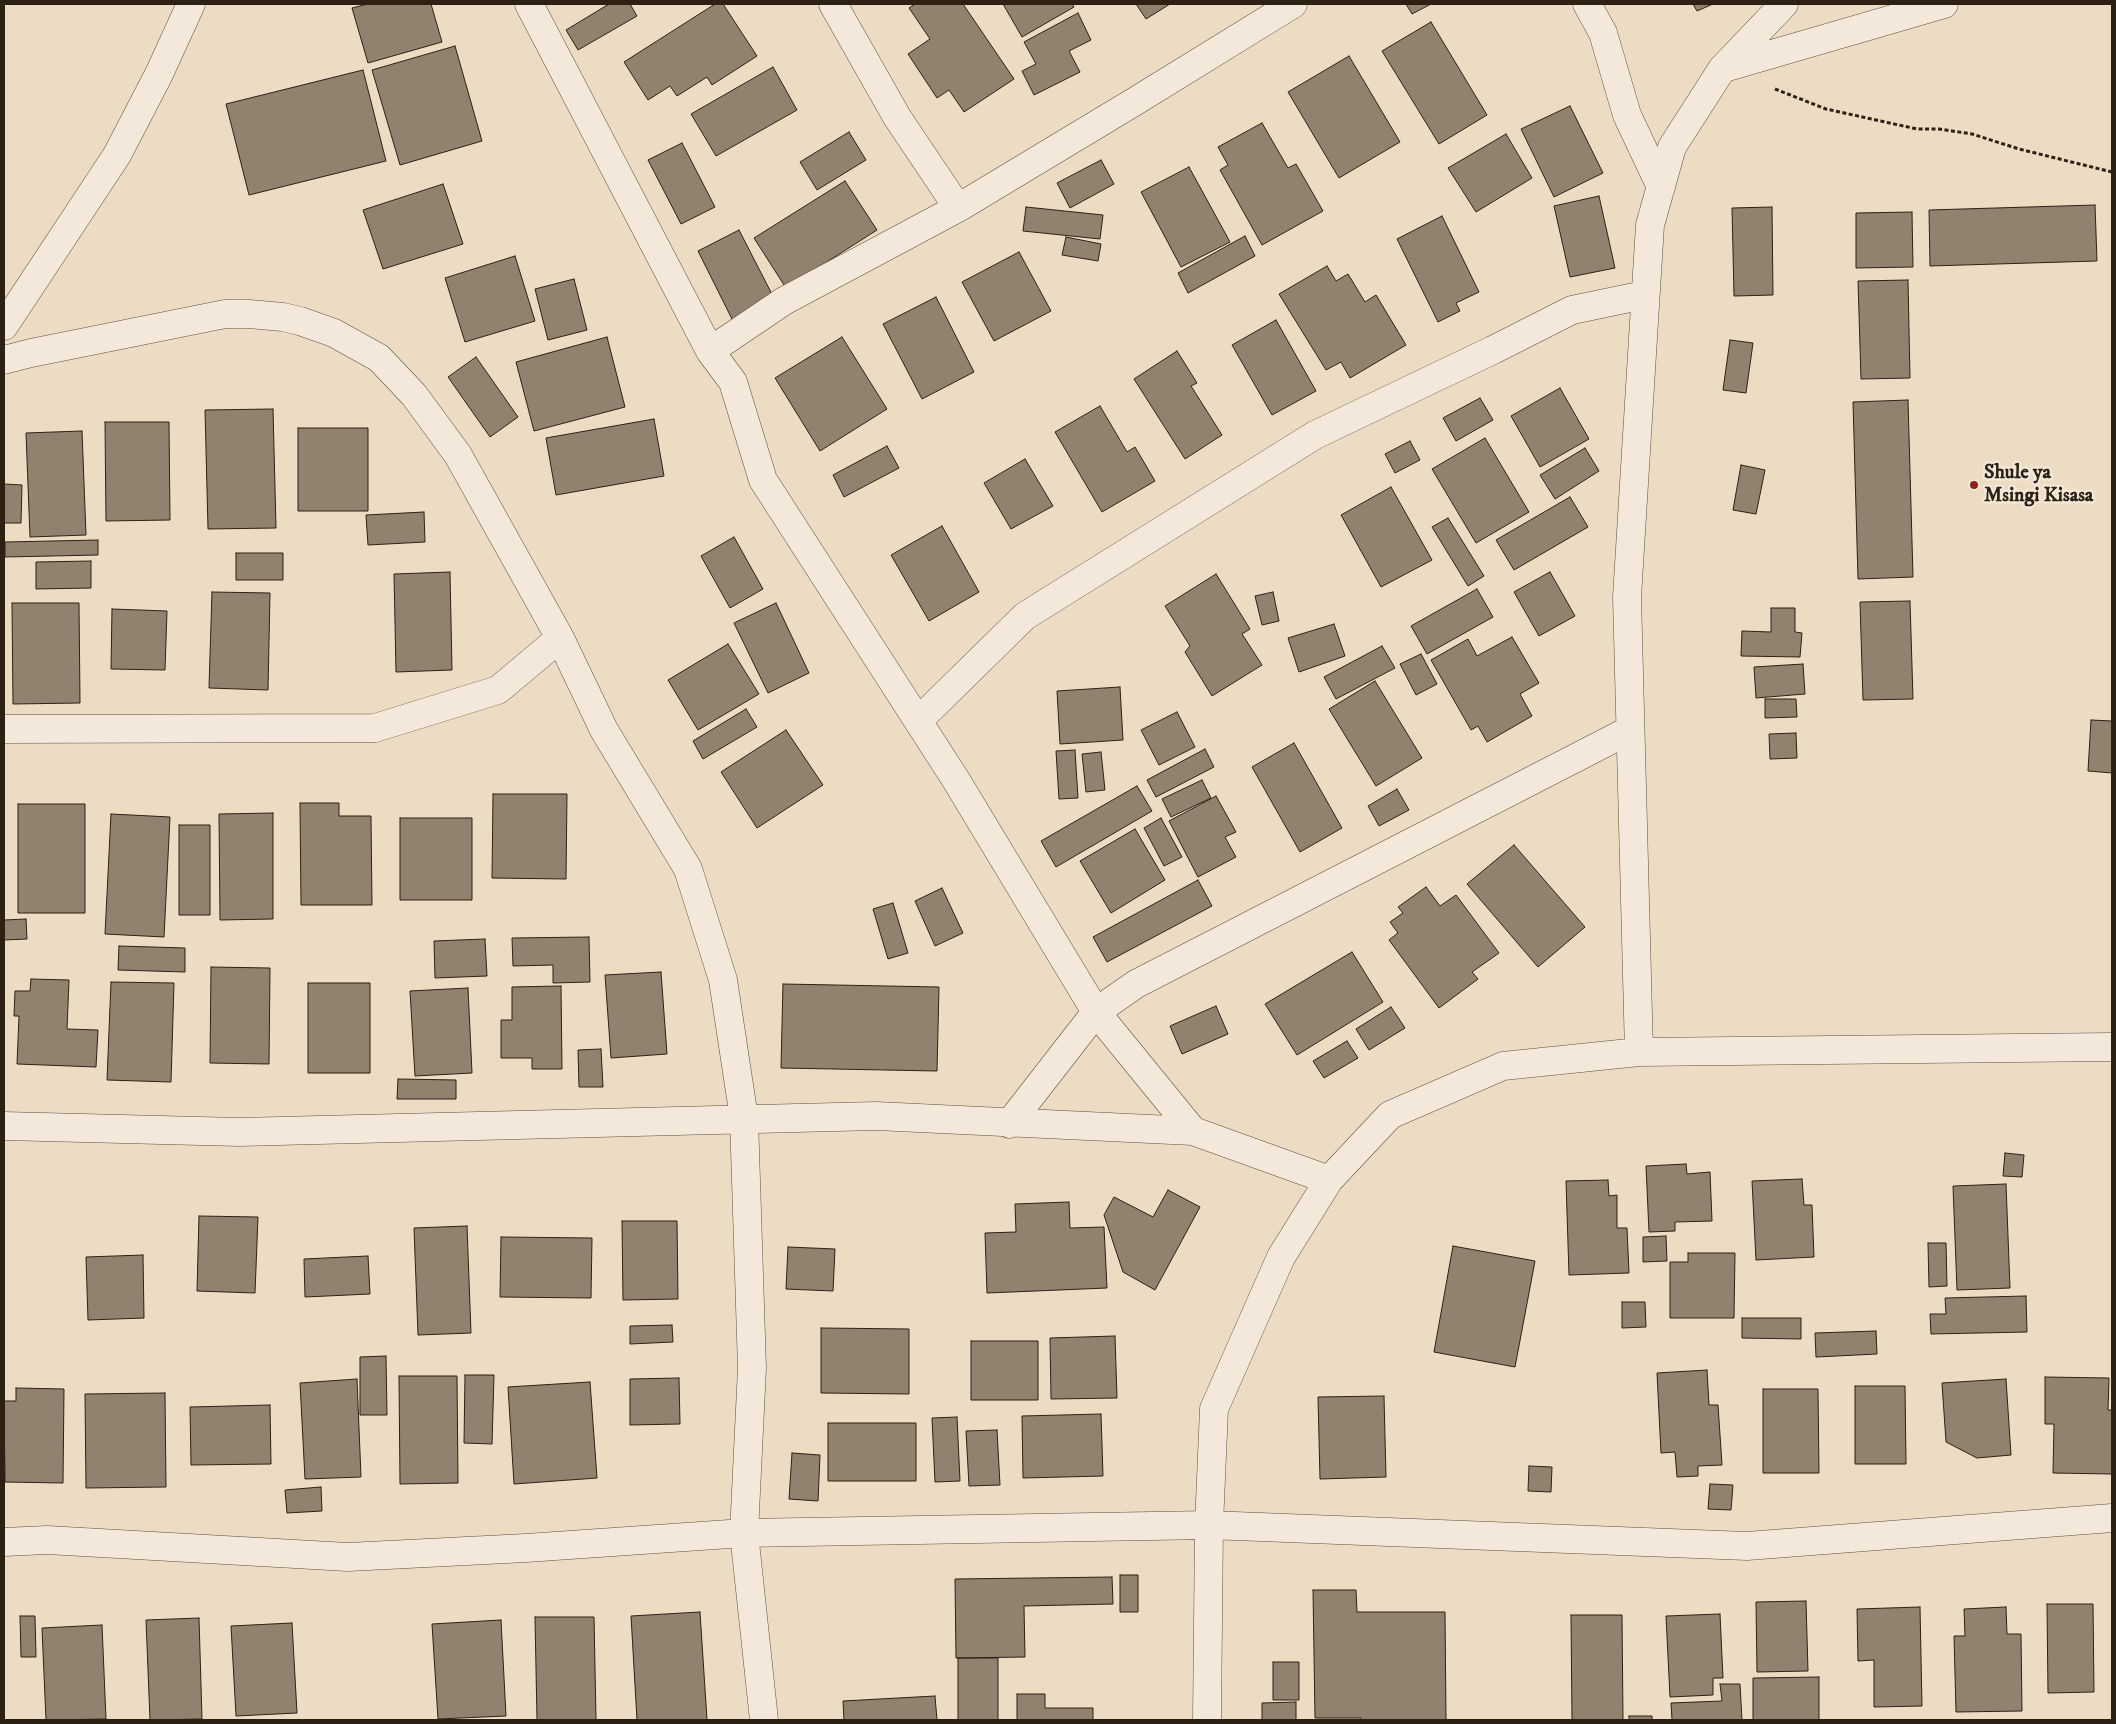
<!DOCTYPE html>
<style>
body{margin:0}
#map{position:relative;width:2116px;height:1724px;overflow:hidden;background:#eddcc4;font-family:"IM FELL DW Pica",serif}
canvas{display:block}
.frame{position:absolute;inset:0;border:5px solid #2c2113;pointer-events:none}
</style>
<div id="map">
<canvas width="2116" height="1724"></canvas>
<div class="frame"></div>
</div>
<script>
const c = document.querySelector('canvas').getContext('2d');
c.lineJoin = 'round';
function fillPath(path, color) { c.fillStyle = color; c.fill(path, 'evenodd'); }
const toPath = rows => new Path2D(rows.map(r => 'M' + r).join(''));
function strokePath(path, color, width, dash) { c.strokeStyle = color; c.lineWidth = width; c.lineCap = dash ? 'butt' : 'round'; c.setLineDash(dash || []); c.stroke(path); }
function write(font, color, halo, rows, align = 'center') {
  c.font = font + ' "IM FELL DW Pica",serif'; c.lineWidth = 4.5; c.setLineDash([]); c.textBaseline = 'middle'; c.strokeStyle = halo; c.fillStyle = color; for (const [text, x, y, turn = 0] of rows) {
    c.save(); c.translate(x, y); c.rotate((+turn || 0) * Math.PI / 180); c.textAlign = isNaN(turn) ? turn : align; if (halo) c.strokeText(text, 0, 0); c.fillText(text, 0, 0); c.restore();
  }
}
const building = toPath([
 [368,4,431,4,442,42,368,63,352,8,368,4],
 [609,4,630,4,637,16,578,50,566,30,609,4],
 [715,4,723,4,757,56,712,85,707,77,677,96,670,86,648,100,624,62,715,4],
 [915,4,963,4,1014,79,964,112,949,90,937,98,908,54,930,39,909,8,915,4],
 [1003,4,1072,4,1074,7,1022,37,1003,4],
 [1136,4,1170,4,1146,19,1136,4],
 [1406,4,1431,4,1412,14,1406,4],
 [1693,4,1713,4,1697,11,1693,4],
 [1078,13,1091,40,1069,51,1080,72,1034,95,1022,71,1036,64,1024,42,1078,13],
 [1431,22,1487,115,1439,144,1382,51,1431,22],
 [455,46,482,141,400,165,372,70,455,46],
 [1349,56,1400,142,1339,178,1288,92,1349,56],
 [773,67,797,110,716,156,691,114,773,67],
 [363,70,386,161,249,195,226,104,363,70],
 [1570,106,1603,173,1554,197,1521,129,1570,106],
 [1262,123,1288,168,1296,164,1323,211,1262,245,1220,170,1228,165,1218,147,1262,123],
 [849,132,866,160,817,190,800,162,849,132],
 [1506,134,1532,178,1476,212,1448,168,1506,134],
 [682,143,715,207,681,224,648,160,682,143],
 [1101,160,1114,184,1070,208,1057,183,1101,160],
 [1189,167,1230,242,1181,267,1141,192,1189,167],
 [845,181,877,230,786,288,754,238,845,181],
 [443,184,463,244,383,269,363,210,443,184],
 [1599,196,1615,268,1570,277,1554,206,1599,196],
 [2095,205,2097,261,1930,266,1929,210,2095,205],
 [1026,207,1103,215,1100,239,1023,231,1026,207],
 [1772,207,1773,295,1734,296,1732,208,1772,207],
 [1912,212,1913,267,1856,268,1856,213,1912,212],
 [1442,216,1479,292,1456,303,1460,311,1438,322,1397,239,1442,216],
 [739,230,776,302,734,323,698,251,739,230],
 [1245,236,1255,256,1188,293,1178,273,1245,236],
 [1066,237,1101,244,1098,261,1062,255,1066,237],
 [1019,252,1051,311,994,341,962,282,1019,252],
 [515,256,535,321,465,342,445,278,515,256],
 [1327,266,1336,281,1348,274,1365,302,1376,295,1406,345,1350,378,1341,362,1326,370,1279,294,1327,266],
 [574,279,587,330,548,340,535,289,574,279],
 [1908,280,1910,378,1861,379,1858,281,1908,280],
 [936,297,974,372,922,399,883,324,936,297],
 [1276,320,1316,391,1272,415,1232,345,1276,320],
 [607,337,625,407,534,431,516,362,607,337],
 [842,337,887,409,820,451,775,378,842,337],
 [1730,340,1753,343,1746,393,1723,390,1730,340],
 [1177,351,1197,383,1191,386,1222,435,1185,459,1134,379,1177,351],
 [476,357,518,417,490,437,448,377,476,357],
 [1560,388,1589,439,1540,467,1511,416,1560,388],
 [1480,398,1493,420,1456,441,1443,418,1480,398],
 [1908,400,1913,577,1858,579,1853,402,1908,400],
 [1100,406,1127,452,1135,447,1155,481,1102,512,1055,432,1100,406],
 [273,409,276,528,208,529,205,410,273,409],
 [654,419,664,476,556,495,546,438,654,419],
 [105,422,169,422,170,520,106,521,105,422],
 [298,428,368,428,368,511,298,511,298,428],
 [82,431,86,535,30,537,26,433,82,431],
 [1485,438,1529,512,1476,543,1432,469,1485,438],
 [1410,441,1420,460,1395,473,1385,454,1410,441],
 [887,446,899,468,844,497,833,475,887,446],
 [1585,448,1599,471,1555,499,1540,475,1585,448],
 [1025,459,1053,506,1011,529,984,483,1025,459],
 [1741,465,1765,470,1756,514,1733,510,1741,465],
 [4,484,22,485,21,523,4,523,4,484],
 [1391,487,1432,560,1381,587,1341,515,1391,487],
 [1570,497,1588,527,1514,570,1496,540,1570,497],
 [424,512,425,542,368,545,366,515,424,512],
 [1448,518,1484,576,1468,586,1432,527,1448,518],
 [942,526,979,592,929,621,891,555,942,526],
 [734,537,763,589,730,608,701,556,734,537],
 [98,540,98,555,5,557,5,542,98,540],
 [236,553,283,553,283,580,236,580,236,553],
 [91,561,91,588,36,589,36,562,91,561],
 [450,572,452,670,396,672,394,574,450,572],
 [1550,572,1575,616,1539,636,1514,592,1550,572],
 [1216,574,1250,629,1242,634,1262,665,1212,696,1185,652,1190,646,1165,606,1216,574],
 [1477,589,1493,617,1427,654,1411,626,1477,589],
 [212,592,270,593,268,690,209,688,212,592],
 [1273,592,1279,621,1262,625,1255,596,1273,592],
 [1910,601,1913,699,1863,700,1860,602,1910,601],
 [12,603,79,603,80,703,13,704,12,603],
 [776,603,809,673,768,693,734,623,776,603],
 [1771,608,1795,608,1795,632,1802,633,1800,657,1741,656,1742,631,1771,632,1771,608],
 [112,609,167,611,165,670,111,669,112,609],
 [1334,624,1345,656,1299,672,1288,638,1334,624],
 [1512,637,1539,683,1520,694,1532,716,1487,742,1478,726,1471,730,1431,660,1468,639,1477,656,1512,637],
 [728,644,759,694,698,730,668,680,728,644],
 [1382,646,1395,668,1336,699,1324,677,1382,646],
 [1421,654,1437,684,1416,695,1400,664,1421,654],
 [1803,664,1805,694,1756,698,1754,667,1803,664],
 [1375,681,1422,758,1376,786,1329,709,1375,681],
 [1120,687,1123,740,1060,744,1057,691,1120,687],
 [1765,699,1796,699,1797,717,1765,718,1765,699],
 [746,709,757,727,703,759,693,741,746,709],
 [1177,712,1195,747,1159,765,1141,730,1177,712],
 [2091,720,2112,721,2112,773,2088,771,2091,720],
 [786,730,823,785,757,828,721,772,786,730],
 [1796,733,1797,758,1770,759,1769,734,1796,733],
 [1294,743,1342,828,1300,852,1252,767,1294,743],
 [1205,749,1214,767,1156,797,1147,780,1205,749],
 [1075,750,1078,798,1059,799,1056,751,1075,750],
 [1101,752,1105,790,1086,792,1082,754,1101,752],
 [1202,780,1211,798,1171,817,1162,799,1202,780],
 [1137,786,1152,811,1056,867,1041,841,1137,786],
 [1397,789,1409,810,1379,826,1368,806,1397,789],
 [493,794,567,794,566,879,492,878,493,794],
 [1216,796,1236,832,1225,837,1236,857,1198,877,1169,821,1216,796],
 [300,803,339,803,339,816,371,816,372,905,301,905,300,803],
 [18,804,85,804,85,913,18,913,18,804],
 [273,813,273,919,220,920,219,814,273,813],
 [111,814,170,817,164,937,105,934,111,814],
 [400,818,472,818,472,900,400,900,400,818],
 [1161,818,1182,857,1164,866,1144,828,1161,818],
 [179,825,210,825,210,915,179,915,179,825],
 [1135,829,1165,880,1111,913,1080,861,1135,829],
 [1514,845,1585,927,1538,967,1467,884,1514,845],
 [1198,880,1212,906,1107,962,1093,937,1198,880],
 [1426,887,1440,906,1456,895,1499,953,1472,972,1478,979,1439,1008,1389,940,1398,933,1390,922,1403,913,1398,907,1426,887],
 [942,888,963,933,935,946,915,901,942,888],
 [893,903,908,953,888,959,873,909,893,903],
 [26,919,27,939,4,940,4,920,26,919],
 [589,937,590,982,553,983,553,965,513,966,512,938,589,937],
 [485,939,487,976,435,978,434,941,485,939],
 [119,946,185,948,185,972,118,970,119,946],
 [1352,952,1383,1002,1297,1055,1265,1004,1352,952],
 [211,967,270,968,269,1064,210,1063,211,967],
 [661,972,667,1054,611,1058,605,975,661,972],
 [31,979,69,980,67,1029,98,1030,96,1067,17,1064,19,1016,14,1016,15,991,30,991,31,979],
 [111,982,174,983,171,1082,107,1080,111,982],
 [308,983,370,983,370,1073,308,1073,308,983],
 [783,984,939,987,937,1071,781,1068,783,984],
 [561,986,562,1069,532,1069,532,1058,501,1058,501,1020,512,1020,512,987,561,986],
 [468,988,472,1073,415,1076,410,991,468,988],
 [1216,1006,1228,1034,1182,1054,1170,1026,1216,1006],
 [1391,1007,1405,1028,1369,1050,1356,1029,1391,1007],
 [1347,1041,1358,1058,1324,1078,1313,1061,1347,1041],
 [601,1049,603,1087,579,1087,578,1050,601,1049],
 [398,1079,456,1080,456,1099,397,1099,398,1079],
 [2005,1153,2024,1155,2022,1177,2003,1176,2005,1153],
 [1686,1164,1687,1174,1710,1172,1712,1221,1675,1222,1675,1231,1649,1232,1646,1166,1686,1164],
 [1802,1179,1804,1205,1812,1205,1814,1257,1756,1260,1752,1181,1802,1179],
 [1608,1180,1609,1196,1617,1195,1617,1228,1627,1228,1629,1273,1569,1275,1566,1181,1608,1180],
 [2006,1184,2010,1288,1957,1290,1953,1186,2006,1184],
 [1168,1190,1200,1207,1155,1290,1123,1272,1104,1215,1114,1197,1153,1217,1168,1190],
 [1069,1202,1070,1228,1104,1227,1107,1288,987,1293,985,1233,1016,1232,1015,1204,1069,1202],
 [199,1216,258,1217,255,1293,197,1291,199,1216],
 [622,1221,677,1221,678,1299,623,1300,622,1221],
 [467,1226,471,1333,418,1335,414,1228,467,1226],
 [1666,1236,1667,1261,1643,1262,1643,1237,1666,1236],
 [501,1237,592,1238,591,1298,500,1297,501,1237],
 [1928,1243,1946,1243,1947,1286,1929,1287,1928,1243],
 [1453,1246,1535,1261,1515,1367,1434,1352,1453,1246],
 [788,1247,835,1249,833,1291,786,1289,788,1247],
 [1688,1253,1735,1253,1734,1318,1670,1318,1670,1262,1688,1262,1688,1253],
 [143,1255,144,1318,88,1320,86,1257,143,1255],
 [368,1256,370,1294,305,1297,304,1259,368,1256],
 [2026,1296,2027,1332,1931,1334,1930,1314,1946,1314,1945,1298,2026,1296],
 [1622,1302,1645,1302,1646,1327,1622,1328,1622,1302],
 [1742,1318,1801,1318,1801,1339,1742,1338,1742,1318],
 [672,1325,673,1342,630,1344,630,1326,672,1325],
 [821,1328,909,1329,909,1394,821,1393,821,1328],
 [1876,1331,1877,1354,1816,1357,1815,1333,1876,1331],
 [1115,1336,1117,1398,1051,1399,1050,1338,1115,1336],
 [971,1341,1038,1341,1038,1400,971,1400,971,1341],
 [386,1356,387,1415,360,1415,360,1357,386,1356],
 [1707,1370,1709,1405,1718,1405,1722,1465,1698,1466,1698,1476,1677,1477,1675,1452,1661,1453,1657,1373,1707,1370],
 [465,1375,494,1375,492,1444,464,1443,465,1375],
 [399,1376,457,1376,458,1483,400,1484,399,1376],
 [2045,1377,2109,1378,2108,1410,2112,1410,2112,1474,2053,1473,2054,1424,2045,1424,2045,1377],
 [679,1378,680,1424,630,1425,630,1379,679,1378],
 [357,1379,361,1477,305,1479,300,1383,357,1379],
 [2006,1379,2011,1455,1977,1458,1946,1442,1942,1383,2006,1379],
 [590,1382,597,1478,514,1484,508,1387,590,1382],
 [1855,1386,1905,1386,1906,1464,1855,1464,1855,1386],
 [16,1388,64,1389,63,1483,5,1482,4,1401,16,1401,16,1388],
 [1763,1389,1818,1389,1819,1473,1763,1473,1763,1389],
 [165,1393,166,1487,86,1488,85,1394,165,1393],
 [1384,1396,1386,1477,1320,1479,1318,1397,1384,1396],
 [270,1405,271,1464,191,1465,190,1407,270,1405],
 [1101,1414,1103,1476,1023,1478,1022,1416,1101,1414],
 [957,1417,960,1481,935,1482,932,1418,957,1417],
 [828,1423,916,1423,916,1481,828,1481,828,1423],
 [997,1430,1000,1485,969,1486,966,1431,997,1430],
 [792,1453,820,1455,818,1501,789,1499,792,1453],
 [1529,1466,1552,1467,1551,1492,1528,1491,1529,1466],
 [1710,1484,1733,1485,1731,1510,1708,1509,1710,1484],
 [321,1487,322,1511,287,1513,285,1490,321,1487],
 [1120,1575,1138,1575,1138,1612,1120,1612,1120,1575],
 [1112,1577,1113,1604,1024,1606,1025,1657,956,1658,955,1579,1112,1577],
 [1313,1590,1356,1590,1357,1612,1445,1612,1446,1720,1361,1720,1361,1718,1315,1718,1313,1590],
 [1806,1601,1808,1671,1757,1672,1756,1602,1806,1601],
 [2047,1604,2093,1604,2094,1692,2048,1693,2047,1604],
 [1920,1607,1922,1706,1874,1707,1874,1660,1858,1661,1857,1609,1920,1607],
 [2006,1607,2007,1634,2021,1634,2022,1711,1956,1712,1954,1636,1965,1636,1964,1609,2006,1607],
 [700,1612,707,1720,637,1720,631,1616,700,1612],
 [1720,1614,1723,1678,1713,1678,1713,1695,1670,1697,1666,1616,1720,1614],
 [1571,1615,1622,1615,1623,1720,1572,1720,1571,1615],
 [20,1616,35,1616,36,1657,21,1657,20,1616],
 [535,1617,594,1617,596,1720,537,1720,535,1617],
 [199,1618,202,1719,150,1720,146,1620,199,1618],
 [501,1620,506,1716,438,1719,432,1624,501,1620],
 [292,1623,297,1713,236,1716,231,1626,292,1623],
 [102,1625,106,1719,46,1720,42,1628,102,1625],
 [958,1658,998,1658,998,1720,958,1720,958,1658],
 [1273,1662,1299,1662,1299,1700,1273,1700,1273,1662],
 [1819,1677,1819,1720,1753,1720,1753,1678,1819,1677],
 [1720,1684,1740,1684,1742,1720,1672,1720,1671,1703,1722,1701,1720,1684],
 [1017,1694,1045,1694,1045,1708,1093,1708,1093,1720,1017,1720,1017,1694],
 [935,1696,937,1720,844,1720,843,1701,935,1696],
 [1296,1702,1296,1720,1262,1720,1262,1703,1296,1702],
 [1629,1716,1652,1716,1652,1720,1629,1720,1629,1716]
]);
const path = toPath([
 [1775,89,1826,109,1917,129,1939,129,1972,134,2019,149,2112,172]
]);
const minor = toPath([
 [529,4,710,351],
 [833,4,897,117,958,208],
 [1587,4,1603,33,1627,115,1661,187],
 [1724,68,1944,4],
 [4,326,117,155,159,74,191,4],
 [4,360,31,353,225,314,249,314,283,317,300,321,334,333,379,358,414,395,458,455,560,638,604,730,688,869,723,980,744,1118,752,1368,744,1533,764,1720],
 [918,721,1025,616,1315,435,1493,350,1572,310,1644,295],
 [4,729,375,728,498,690,560,638],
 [1639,1052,1627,597,1650,225,1672,147,1722,69,1784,4],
 [1009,1124,1096,1012,1136,984,1630,730],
 [4,1126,239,1132,876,1116,1193,1131,1329,1180],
 [1193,1131,1096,1012,956,780,763,480,733,382,710,351,784,301,958,208,1134,102,1293,4],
 [4,1542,47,1540,348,1557,526,1548,744,1533,1209,1525,1747,1546,2112,1518],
 [1207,1720,1209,1525,1214,1409,1281,1257,1329,1180,1390,1115,1503,1066,1639,1052,2112,1047]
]);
const markers = [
 [1974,485,5,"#8f2418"]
];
const poiNames = [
 ["Shule ya",1984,474],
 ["Msingi Kisasa",1984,497]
];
fillPath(building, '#90826f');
strokePath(building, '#2c2113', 1);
strokePath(minor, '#5c503f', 29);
strokePath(path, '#2c2113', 3, [4, 2.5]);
strokePath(minor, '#f3e8d9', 28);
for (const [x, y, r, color] of markers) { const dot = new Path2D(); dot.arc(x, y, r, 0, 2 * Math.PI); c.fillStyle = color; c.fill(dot); strokePath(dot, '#f3e8d9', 2); }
write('bold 20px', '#2c2113', '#f3e8d9', poiNames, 'left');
</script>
